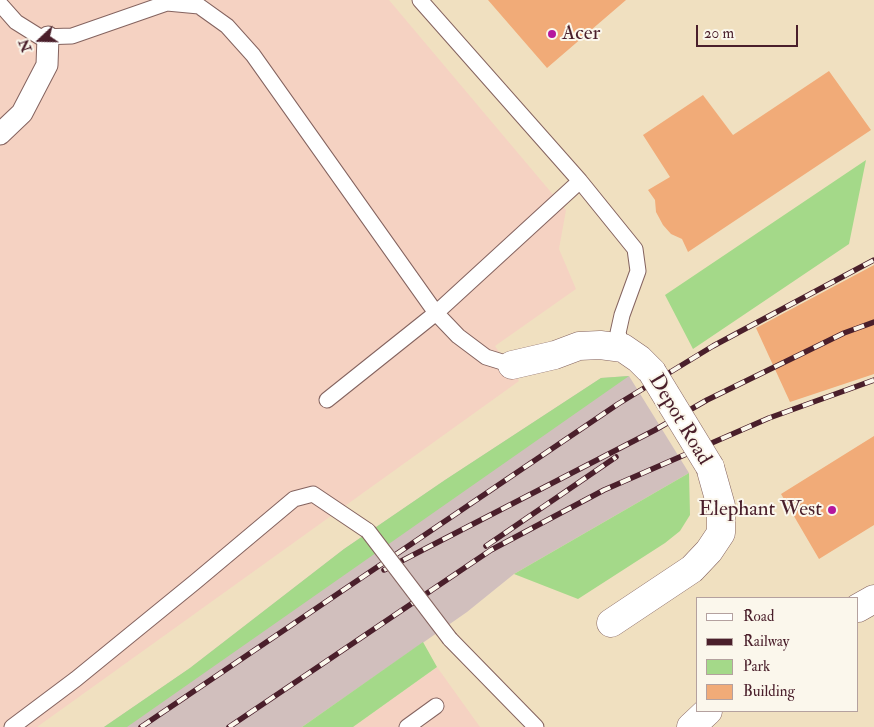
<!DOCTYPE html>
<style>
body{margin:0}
#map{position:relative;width:874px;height:727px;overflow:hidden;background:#f0e0c0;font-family:"IM FELL Double Pica",serif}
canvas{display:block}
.legend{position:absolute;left:696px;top:597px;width:162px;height:115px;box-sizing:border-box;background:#fbf7ec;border:1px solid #b4a19f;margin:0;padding:6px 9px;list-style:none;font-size:15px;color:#4a1f2b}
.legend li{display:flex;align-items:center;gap:10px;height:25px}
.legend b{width:25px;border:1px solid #b4a19f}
.north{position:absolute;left:15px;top:15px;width:50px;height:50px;-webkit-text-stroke:4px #fbf7ec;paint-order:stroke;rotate:249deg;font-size:14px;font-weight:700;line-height:20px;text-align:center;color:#4a1f2b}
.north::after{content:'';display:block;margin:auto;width:18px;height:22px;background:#4a1f2b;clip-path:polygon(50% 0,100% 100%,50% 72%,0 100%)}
.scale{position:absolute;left:696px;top:25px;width:102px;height:22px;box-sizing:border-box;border:2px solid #4a1f2b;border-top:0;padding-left:6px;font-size:15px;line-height:18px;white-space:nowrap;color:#4a1f2b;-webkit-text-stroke:4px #fbf7ec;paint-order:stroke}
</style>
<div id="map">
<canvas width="874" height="727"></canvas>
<ul class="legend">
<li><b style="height:6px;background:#fff"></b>Road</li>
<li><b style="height:6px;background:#4a1f2b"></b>Railway</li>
<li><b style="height:14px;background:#a4d989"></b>Park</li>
<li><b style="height:14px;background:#f1ab78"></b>Building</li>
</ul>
<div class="north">N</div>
<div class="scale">20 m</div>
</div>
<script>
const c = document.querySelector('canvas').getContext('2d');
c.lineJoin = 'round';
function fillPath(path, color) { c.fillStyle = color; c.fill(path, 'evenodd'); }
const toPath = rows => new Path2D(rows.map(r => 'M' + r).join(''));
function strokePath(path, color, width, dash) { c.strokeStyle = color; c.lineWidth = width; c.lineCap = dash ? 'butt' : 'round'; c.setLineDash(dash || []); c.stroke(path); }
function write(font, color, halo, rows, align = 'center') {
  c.font = font + ' "IM FELL Double Pica",serif'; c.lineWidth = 4; c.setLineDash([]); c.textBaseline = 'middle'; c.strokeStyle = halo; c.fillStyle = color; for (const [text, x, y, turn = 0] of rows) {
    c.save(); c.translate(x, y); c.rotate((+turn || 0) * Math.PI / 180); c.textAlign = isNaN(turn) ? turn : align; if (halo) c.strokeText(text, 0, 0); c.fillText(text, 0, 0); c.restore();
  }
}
const built = toPath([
 [0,0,389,0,566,210,559,249,576,289,495,346,519,381,37,727,0,727],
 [437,667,480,727,353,727]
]);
const industrial = toPath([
 [629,376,689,473,514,574,467,612,302,727,104,727,190,668,344,549,445,480,601,378]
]);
const green = toPath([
 [866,160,849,244,693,349,665,295],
 [629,376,127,727,104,727,190,668,344,549,445,480,601,378],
 [689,473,690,515,680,531,665,543,578,599,514,574],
 [423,642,437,667,353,727,302,727]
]);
const building = toPath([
 [488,0,626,0,547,68],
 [829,71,871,130,688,252,682,239,671,234,663,225,656,212,655,200,648,190,670,177,643,135,703,95,733,135],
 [874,265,874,374,790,402,756,328],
 [874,436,874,525,819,559,781,494]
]);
const service = toPath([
 [420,0,580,181,635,249,638,271,622,315,618,333,623,348],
 [0,4,16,22,40,37,72,36,167,3,199,6,227,26,253,55,436,313,458,336,486,357,512,365],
 [327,400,436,313,580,181],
 [450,639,536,727],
 [12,727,76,679,195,582,294,499,313,494,368,531],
 [407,727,436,706]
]);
const pedestrian = toPath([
 [0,134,22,113,47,65,48,37]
]);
const minor = toPath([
 [512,365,555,355,579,346,600,345,623,348,639,359,652,372],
 [611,623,692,569,709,551,721,533,721,506,710,467]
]);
const primary = toPath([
 [858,608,874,599],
 [691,727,708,711]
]);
const rail = toPath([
 [486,546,616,457],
 [384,570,655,430,707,400,844,333,874,322],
 [141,727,618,404,713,346,874,260],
 [229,727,491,550,604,490,769,418,874,380]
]);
const serviceBridge = toPath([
 [368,531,450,639]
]);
const minorBridge = toPath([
 [652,372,710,467]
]);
const markers = [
 [552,34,5,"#b5179e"],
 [832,510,5,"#b5179e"]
];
const poiNames = [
 ["Acer",562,34],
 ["Elephant West",822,510,"right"]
];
const streetNames = [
 ["Depot Road",679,420,59]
];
fillPath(built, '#f5d2c2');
fillPath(industrial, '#d1bfbd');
fillPath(green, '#a4d989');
fillPath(building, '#f1ab78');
strokePath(service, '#84635f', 17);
strokePath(pedestrian, '#84635f', 23);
strokePath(minor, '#84635f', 29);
strokePath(primary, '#84635f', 29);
strokePath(service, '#fff', 15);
strokePath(pedestrian, '#fff', 21);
strokePath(minor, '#fff', 28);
strokePath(primary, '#fff', 28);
strokePath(rail, '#4a1f2b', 5.5);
strokePath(rail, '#fbf7ec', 4, [11]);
strokePath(serviceBridge, '#84635f', 17, []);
strokePath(minorBridge, '#84635f', 29, []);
strokePath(serviceBridge, '#fff', 15);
strokePath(minorBridge, '#fff', 28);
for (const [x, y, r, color] of markers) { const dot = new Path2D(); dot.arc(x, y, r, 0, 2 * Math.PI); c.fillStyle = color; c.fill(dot); strokePath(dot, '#fbf7ec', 2); }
write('21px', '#4a1f2b', '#fbf7ec', poiNames, 'left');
write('21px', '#4a1f2b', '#fbf7ec', streetNames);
</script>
